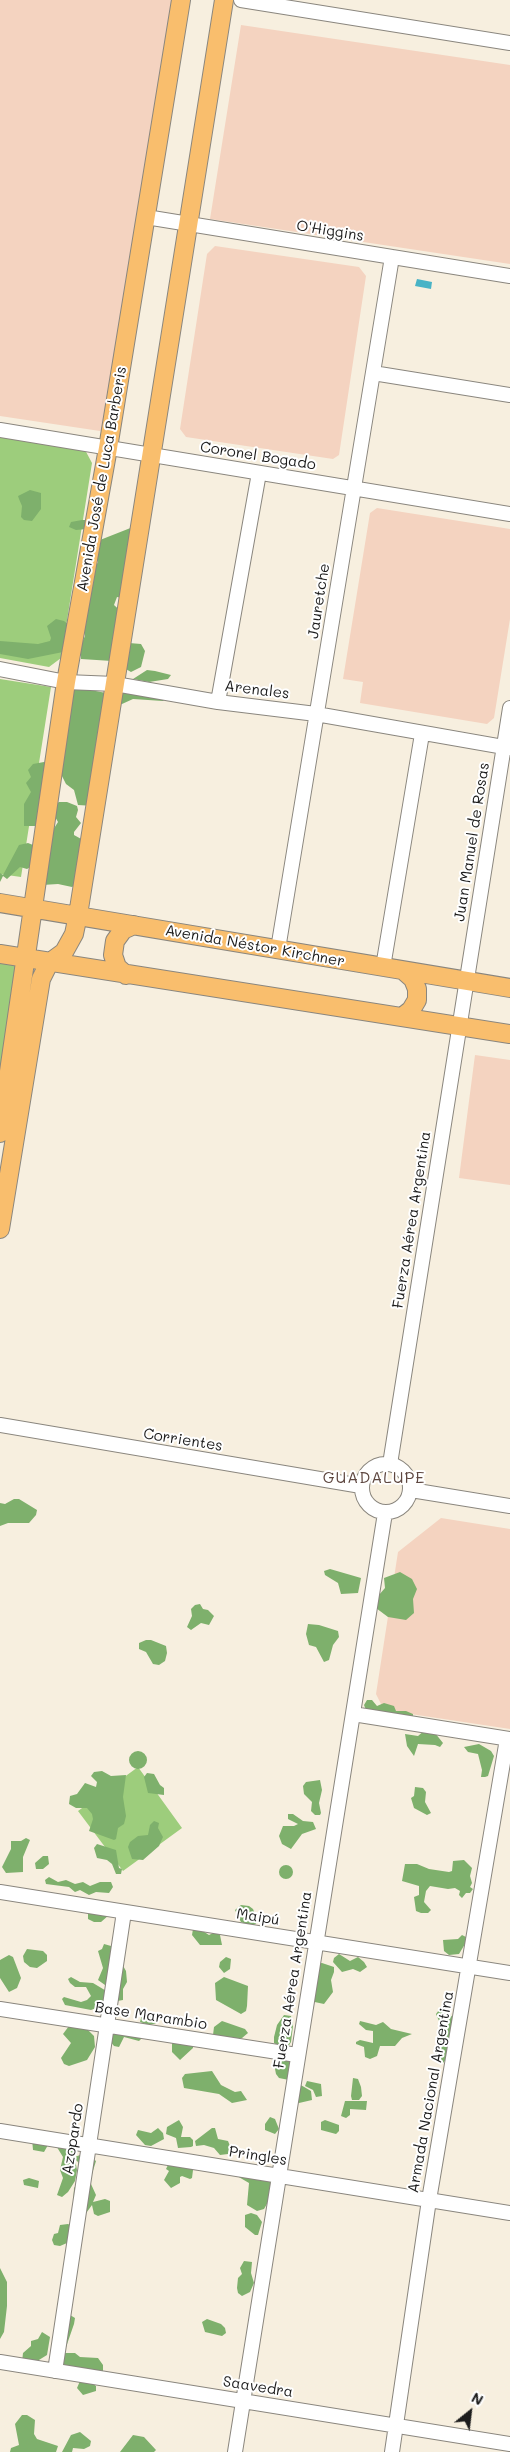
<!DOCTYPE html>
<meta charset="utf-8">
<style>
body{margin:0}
#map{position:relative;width:510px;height:2452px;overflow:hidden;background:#f7efdf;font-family:Mali,sans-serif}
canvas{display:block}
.north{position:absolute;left:445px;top:2387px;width:50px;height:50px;-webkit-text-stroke:4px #fff;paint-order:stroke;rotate:29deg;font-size:14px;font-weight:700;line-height:20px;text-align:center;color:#1c1c1c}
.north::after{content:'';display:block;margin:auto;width:18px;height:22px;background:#1c1c1c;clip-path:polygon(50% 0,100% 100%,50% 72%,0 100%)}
</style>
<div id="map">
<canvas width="510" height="2452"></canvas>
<div class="north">N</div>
</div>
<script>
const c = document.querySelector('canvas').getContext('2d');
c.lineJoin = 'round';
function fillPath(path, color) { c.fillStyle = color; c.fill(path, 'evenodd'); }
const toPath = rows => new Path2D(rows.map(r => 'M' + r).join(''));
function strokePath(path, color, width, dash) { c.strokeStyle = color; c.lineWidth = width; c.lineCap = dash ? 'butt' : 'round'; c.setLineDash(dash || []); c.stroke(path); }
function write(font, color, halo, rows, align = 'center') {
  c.font = font + ' Mali,sans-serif'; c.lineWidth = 4; c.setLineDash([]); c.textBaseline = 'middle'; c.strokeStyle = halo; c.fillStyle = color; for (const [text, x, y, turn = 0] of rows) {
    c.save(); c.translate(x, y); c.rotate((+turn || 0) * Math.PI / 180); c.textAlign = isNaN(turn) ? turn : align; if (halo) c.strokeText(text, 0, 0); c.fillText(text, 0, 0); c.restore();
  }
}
const built = toPath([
 [0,0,173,0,104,429,100,431,0,416],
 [241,25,510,65,510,264,210,219],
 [215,246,359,267,366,276,339,455,333,459,186,437,180,429,207,254],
 [377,508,510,529,510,619,494,718,487,724,360,703,363,682,343,679,370,513],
 [475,1055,510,1060,510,1185,459,1178],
 [441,1518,510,1529,510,1729,384,1710,376,1694,398,1552]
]);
const green = toPath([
 [0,435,84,448,92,463,61,658,49,667,0,658],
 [0,679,51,687,21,877,0,874],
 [0,963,17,966,0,1098],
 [138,1767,182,1828,123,1871,78,1811]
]);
const forest = toPath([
 [30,490,41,493,41,509,32,521,24,520,21,517,22,506,19,499,18,496],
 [82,520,91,520,87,529,76,530,69,527,71,522],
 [133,527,122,598,117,597,114,605,127,617,129,643,141,644,145,651,141,667,131,672,112,661,81,659,81,645,85,636,83,628,94,569,98,562,95,552,100,540],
 [56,619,64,621,69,625,63,652,28,659,0,654,0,641,38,644,50,641,51,638,47,626],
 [147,670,155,671,171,675,168,679,149,682,133,679],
 [75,687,106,693,94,806,78,805,74,790,66,784,59,770,62,704],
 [119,690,166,698,163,701,133,699,122,704,114,702],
 [44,762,47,763,37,826,24,826,24,804,31,792,26,783,31,777,28,770,33,764],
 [59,802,67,802,77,806,78,810,76,817,81,823,74,832,74,835,83,840,77,884,72,887,58,884,42,885,48,838,58,822,54,815,55,805],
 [28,843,33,845,36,851,32,866,27,869,20,867,7,879,3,876,0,882,0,873,3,875,19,845],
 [14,1499,19,1499,37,1510,36,1515,29,1523,8,1523,0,1526,0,1503,5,1504],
 [330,1569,361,1578,358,1593,341,1594,338,1583,325,1575,324,1571],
 [400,1572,412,1579,417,1589,413,1599,414,1613,406,1620,388,1617,376,1608,378,1596,385,1588,384,1578],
 [200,1604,203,1609,208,1610,214,1616,209,1625,201,1623,191,1630,187,1627,192,1616,191,1609,195,1605],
 [308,1624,319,1625,338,1631,339,1637,333,1645,329,1660,324,1662,316,1647,309,1645,306,1634],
 [146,1640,151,1640,166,1646,167,1653,165,1661,159,1665,153,1664,146,1652,139,1649,139,1643],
 [367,1700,372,1700,377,1706,384,1703,394,1706,396,1711,406,1711,413,1714,413,1719,366,1710,364,1705],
 [425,1730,435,1733,443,1743,440,1747,435,1745,418,1744,414,1756,407,1746,405,1734,418,1736],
 [479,1744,491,1751,494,1756,488,1776,485,1777,481,1777,482,1770,478,1754,468,1752,464,1747],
 '129 1760a9 9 0 1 1 18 0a9 9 0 1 1-18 0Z',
 [102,1771,111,1776,126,1775,123,1797,126,1816,124,1824,118,1828,116,1839,114,1840,89,1831,93,1819,92,1814,87,1808,76,1808,69,1804,70,1796,77,1794,85,1783,96,1787,97,1782,91,1776,94,1772],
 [147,1773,154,1774,160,1785,164,1788,164,1795,148,1793,144,1777],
 [320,1780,322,1790,319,1803,321,1813,320,1815,315,1815,311,1811,312,1802,304,1794,303,1786,306,1782],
 [415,1787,423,1788,426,1792,425,1802,431,1813,427,1815,414,1808,411,1798,414,1796],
 [288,1814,293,1814,303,1821,313,1822,316,1829,302,1834,291,1849,282,1844,279,1836,283,1826,294,1826,298,1824,288,1819],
 [154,1821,159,1823,158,1828,163,1837,159,1846,143,1860,132,1859,128,1847,130,1842,138,1836,148,1835,150,1825],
 [26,1838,30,1840,23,1857,23,1872,6,1873,2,1867,11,1849,11,1841,21,1841],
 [97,1844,116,1850,119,1868,122,1869,121,1874,116,1874,112,1864,107,1860,97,1858,94,1848],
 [43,1856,48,1856,49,1864,43,1869,36,1869,35,1863],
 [464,1860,472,1868,470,1876,472,1883,470,1887,473,1889,470,1893,466,1893,462,1898,459,1895,460,1891,455,1888,448,1889,430,1886,426,1891,424,1902,431,1910,428,1913,421,1913,416,1911,414,1897,419,1895,419,1886,402,1881,405,1864,417,1864,429,1869,449,1872,452,1871,453,1861],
 '279 1872a7 7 0 1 1 14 0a7 7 0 1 1-14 0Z',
 [49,1877,58,1882,66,1880,75,1884,83,1882,90,1886,100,1882,111,1882,113,1887,109,1893,96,1892,89,1895,80,1890,75,1892,69,1887,46,1884,45,1880],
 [241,1905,249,1906,253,1909,257,1919,256,1924,251,1926,241,1922,235,1910],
 [83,1907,109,1915,101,1922,94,1922,88,1919,88,1913],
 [198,1928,209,1935,215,1932,220,1935,222,1945,200,1945,192,1935,193,1929],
 [462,1935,466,1937,465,1944,459,1954,449,1955,444,1951,443,1940,458,1939],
 [104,1944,111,1946,114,1950,108,1984,105,1985,98,1980,103,1968,98,1951,102,1949],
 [27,1949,43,1951,47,1955,47,1961,37,1968,30,1967,24,1962,23,1956],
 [339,1954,350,1961,358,1957,364,1962,367,1967,360,1972,353,1969,342,1972,333,1962,334,1958],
 [9,1955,13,1957,21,1978,17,1988,9,1992,0,1978,0,1960],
 [226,1957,231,1959,230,1969,224,1973,219,1967,220,1962],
 [322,1963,334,1967,334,1972,331,1980,333,1992,324,2004,310,2001,311,1964],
 [122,1964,126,1971,127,1982,123,1989,123,2000,117,2001],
 [71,1977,80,1982,93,1983,108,1992,106,2000,99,2007,91,2010,65,2005,62,1999,64,1997,81,2002,87,2000,91,1996,86,1987,75,1987,70,1983,68,1979],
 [224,1977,248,1986,247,2006,246,2011,241,2014,216,2000,215,1983],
 [439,2010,448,2012,453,2018,448,2057,443,2063,438,2063,436,2056,437,2038,442,2028,436,2014],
 [155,2014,158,2016,157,2023,149,2025,140,2022,142,2015,148,2017],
 [284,2015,291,2016,293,2026,291,2042,288,2047,283,2048,274,2043,274,2037,277,2025],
 [222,2021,245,2029,248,2033,242,2038,232,2039,221,2038,218,2035,213,2035,214,2027],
 [360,2021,376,2025,383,2022,391,2029,412,2034,402,2038,395,2046,380,2046,377,2056,370,2059,365,2057,364,2047,356,2044,356,2042,360,2040,373,2043,373,2031,366,2030,359,2024],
 [130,2022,136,2022,140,2026,143,2037,139,2041,124,2037,119,2047,114,2046,110,2041,110,2036],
 [69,2026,88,2030,94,2036,95,2047,87,2060,69,2066,64,2064,61,2058,71,2043,63,2034],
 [176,2035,193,2042,193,2048,180,2060,172,2052,172,2044],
 [277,2056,291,2061,294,2081,279,2078,276,2074,273,2059],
 [212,2071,221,2085,235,2092,241,2091,247,2100,232,2103,219,2094,184,2088,182,2078,185,2074],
 [353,2078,358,2079,361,2087,362,2096,359,2100,352,2100,351,2096],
 [307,2081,321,2084,322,2096,316,2097,313,2090,305,2086],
 [299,2084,311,2091,312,2100,299,2103,297,2099],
 [345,2101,367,2101,366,2110,350,2109,350,2115,346,2118,341,2116],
 [270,2117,275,2119,279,2129,275,2134,265,2130,265,2124],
 [179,2120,183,2127,181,2137,190,2137,193,2140,193,2146,191,2147,178,2148,176,2138,166,2134,167,2127],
 [325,2120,339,2125,339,2131,336,2134,321,2130,321,2122],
 [158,2128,163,2133,164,2139,151,2146,145,2145,136,2135,138,2130,151,2133],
 [212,2128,215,2128,218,2139,228,2141,230,2146,228,2154,220,2155,214,2148,204,2145,196,2146,195,2141],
 [40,2133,53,2139,55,2143,55,2139,70,2139,77,2147,75,2157,85,2153,96,2161,92,2174,84,2178,80,2175,78,2162,75,2159,77,2170,75,2181,68,2192,62,2197,57,2195,63,2178,60,2170,63,2157,55,2144,48,2145,44,2152,33,2150,32,2139],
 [170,2161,206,2171,195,2168,193,2170,192,2178,190,2179,182,2176,180,2177,180,2183,171,2188,164,2180,169,2171,166,2169],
 [237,2176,270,2181,272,2185,271,2197,264,2209,257,2211,247,2205,249,2183],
 [29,2178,39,2181,38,2188,24,2185,23,2180],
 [78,2183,91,2184,96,2195,93,2202,105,2199,110,2201,110,2212,98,2216,94,2214,92,2205,84,2216,73,2207,74,2188],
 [251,2213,257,2215,262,2222,258,2235,255,2235,245,2227,245,2215],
 [68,2224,70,2225,67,2243,60,2246,54,2245,52,2240,54,2234,58,2233,60,2225],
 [244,2261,252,2262,251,2273,254,2283,250,2292,242,2296,238,2293,237,2288,238,2278,242,2274,240,2268],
 [0,2268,7,2282,7,2306,4,2332,0,2339],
 [70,2315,75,2318,74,2324,64,2353,75,2353,80,2357,98,2358,103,2365,103,2373,63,2372,57,2324],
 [207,2319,221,2324,225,2328,226,2333,222,2336,205,2332,202,2322],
 [42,2332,50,2337,47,2355,34,2363,22,2362,23,2353,31,2346,31,2341,38,2339],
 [80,2381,92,2383,96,2386,96,2391,83,2395,77,2388],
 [22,2415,27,2415,35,2420,34,2434,37,2439,58,2446,56,2452,10,2452,11,2448,19,2445,15,2424],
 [80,2432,91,2441,90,2446,84,2449,73,2448,72,2452,62,2452,71,2435],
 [133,2435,144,2437,156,2450,154,2452,120,2452]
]);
const water = toPath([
 [417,279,432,282,431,289,415,286]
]);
const minor = toPath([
 [241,0,510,43],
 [146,217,510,276],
 [373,373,510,395],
 [0,430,510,514],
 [0,669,66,682,115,684,218,702,316,714,510,748],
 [218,702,259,473],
 [278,949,392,257],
 [383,967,422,734],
 [0,1425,361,1486],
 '362 1488a24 24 0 1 1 48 0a24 24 0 1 1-48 0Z',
 [390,1464,510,708],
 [411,1490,510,1506],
 [353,1714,510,1739],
 [0,1892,510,1973],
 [0,2009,297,2055],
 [0,2131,510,2213],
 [0,2362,510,2444],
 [55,2371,124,1912],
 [235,2452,385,1513],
 [392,2452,429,2200,507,1739]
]);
const major = toPath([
 [0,903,510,988],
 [0,954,510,1034],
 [126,975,117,967,113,955,115,941,123,930,134,925],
 [402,1017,411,1010,417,1000,417,989,413,979,404,971],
 [0,1133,66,682,108,448,181,0],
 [0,1229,41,979,49,963,64,952,74,934,78,915,224,0]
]);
const streetNames = [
 ["O'Higgins",330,231,9],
 ["Coronel Bogado",258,456,9],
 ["Avenida José de Luca Barberis",102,479,-80],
 ["Jauretche",319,601,-81],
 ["Arenales",257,690,7],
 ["Juan Manuel de Rosas",472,842,-81],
 ["Avenida Néstor Kirchner",255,946,10],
 ["Fuerza Aérea Argentina",412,1220,-81],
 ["Corrientes",183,1440,9],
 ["Maipú",258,1917,9],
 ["Fuerza Aérea Argentina",293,1980,-81],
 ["Base Marambio",151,2016,9],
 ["Armada Nacional Argentina",431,2092,-80],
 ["Azopardo",73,2139,-81],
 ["Pringles",258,2156,9],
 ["Saavedra",258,2387,9]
];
const neighbourhoodNames = [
 ["GUADALUPE",374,1478]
];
fillPath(built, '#f4d3c0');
fillPath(green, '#9dcd7c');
fillPath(forest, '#7eb06c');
fillPath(water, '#48b3c6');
strokePath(minor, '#8a867e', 16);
strokePath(major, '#8a867e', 20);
strokePath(minor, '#fff', 14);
strokePath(major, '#f9be6d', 18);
write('15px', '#1c1c1c', '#fff', streetNames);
c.letterSpacing = '1px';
write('16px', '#5e4740', '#fff', neighbourhoodNames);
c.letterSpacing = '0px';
</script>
